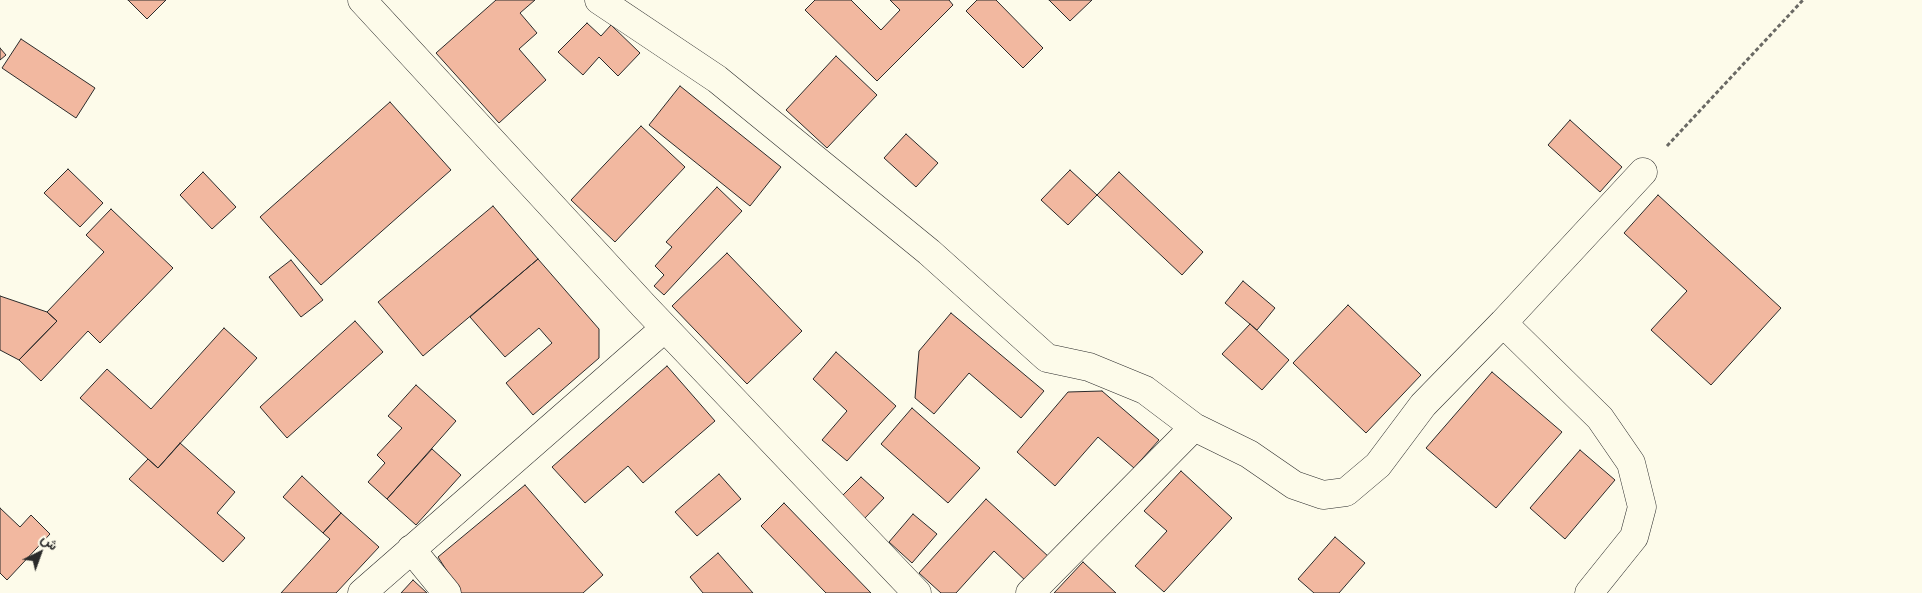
<!DOCTYPE html>
<meta charset="utf-8">
<style>
body{margin:0}
#map{position:relative;width:1922px;height:593px;overflow:hidden;background:#fdfbea;font-family:Montserrat,Vazirmatn,sans-serif}
canvas{display:block}
.north{position:absolute;left:15px;top:528px;width:50px;height:50px;-webkit-text-stroke:4px #fdfbea;paint-order:stroke;rotate:42deg;font-size:14px;font-weight:700;line-height:20px;text-align:center;color:#2b2b2b}
.north::after{content:'';display:block;margin:auto;width:18px;height:22px;background:#2b2b2b;clip-path:polygon(50% 0,100% 100%,50% 72%,0 100%)}
</style>
<div id="map">
<canvas width="1922" height="593"></canvas>
<div class="north">ش</div>
</div>
<script>
const c = document.querySelector('canvas').getContext('2d');
c.lineJoin = 'round';
function fillPath(path, color) { c.fillStyle = color; c.fill(path, 'evenodd'); }
const toPath = rows => new Path2D(rows.map(r => 'M' + r).join(''));
function strokePath(path, color, width, dash) { c.strokeStyle = color; c.lineWidth = width; c.lineCap = dash ? 'butt' : 'round'; c.setLineDash(dash || []); c.stroke(path); }
const building = toPath([
 [128,0,166,0,147,19,128,0],
 [496,0,535,0,520,13,537,33,519,49,546,80,499,123,436,53,496,0],
 [815,0,851,0,881,30,900,10,890,0,949,0,953,5,877,81,805,10,815,0],
 [977,0,996,0,1043,48,1023,68,966,11,977,0],
 [1049,0,1092,0,1070,21,1049,0],
 [587,23,601,36,611,25,640,53,618,76,599,57,583,75,558,52,587,23],
 [21,39,95,88,76,118,2,68,21,39],
 [0,48,6,55,0,60,0,48],
 [836,56,877,95,827,148,786,110,836,56],
 [680,86,781,167,750,206,649,125,680,86],
 [390,102,451,170,321,285,260,217,390,102],
 [1570,120,1622,167,1600,192,1548,145,1570,120],
 [641,126,685,167,615,242,571,200,641,126],
 [906,134,938,163,916,187,884,158,906,134],
 [68,169,103,203,80,227,44,193,68,169],
 [1070,170,1097,195,1068,225,1041,200,1070,170],
 [203,172,236,207,212,229,180,195,203,172],
 [1119,172,1203,252,1182,275,1097,195,1119,172],
 [717,187,742,211,664,295,654,286,664,275,655,266,672,247,666,242,717,187],
 [1658,195,1781,308,1711,385,1651,330,1687,291,1624,233,1658,195],
 [493,206,538,259,423,356,378,302,493,206],
 [111,209,173,268,100,343,88,331,41,381,19,360,57,321,47,312,104,252,86,235,111,209],
 [727,253,802,331,747,384,672,306,727,253],
 [538,259,599,329,599,358,533,415,506,383,552,343,539,328,505,357,470,317,538,259],
 [291,260,323,300,301,317,269,277,291,260],
 [1243,281,1275,308,1257,330,1225,303,1243,281],
 [0,296,47,312,57,321,19,360,0,350,0,296],
 [1348,305,1421,375,1366,433,1293,363,1348,305],
 [951,313,1044,391,1021,418,969,373,934,414,915,398,919,351,951,313],
 [355,321,383,352,287,438,260,407,355,321],
 [1250,324,1289,360,1262,390,1222,354,1250,324],
 [224,328,257,358,158,468,80,398,107,369,151,409,224,328],
 [836,352,896,406,847,461,822,440,847,411,813,379,836,352],
 [667,366,715,421,643,483,628,466,585,503,552,467,667,366],
 [1492,372,1562,432,1496,508,1426,448,1492,372],
 [416,385,456,421,387,499,368,482,385,463,377,455,402,428,388,416,416,385],
 [1102,391,1159,440,1134,468,1098,437,1055,486,1017,452,1068,392,1102,391],
 [912,408,980,468,948,503,881,444,912,408],
 [180,443,235,492,217,513,245,538,223,562,129,479,148,459,158,468,180,443],
 [432,449,461,475,416,525,387,499,432,449],
 [1580,450,1615,480,1565,539,1530,508,1580,450],
 [1181,471,1232,518,1164,592,1135,566,1167,531,1144,511,1181,471],
 [719,474,741,499,697,536,675,512,719,474],
 [302,476,341,513,323,533,283,497,302,476],
 [861,477,884,498,864,519,841,497,861,477],
 [525,485,603,575,583,593,461,593,438,557,525,485],
 [986,499,1049,557,1027,582,994,551,956,593,941,593,919,573,986,499],
 [784,503,871,593,826,593,761,526,784,503],
 [0,508,20,527,31,515,50,534,7,580,0,573,0,508],
 [341,513,379,547,336,593,281,593,330,539,323,533,341,513],
 [913,514,937,534,912,563,889,542,913,514],
 [1335,537,1365,563,1339,593,1314,593,1298,579,1335,537],
 [718,553,753,593,703,593,690,577,718,553],
 [1083,562,1116,593,1054,593,1083,562],
 [413,580,427,593,401,593,413,580]
]);
const path = toPath([
 [1667,146,1803,0]
]);
const street = toPath([
 [362,0,644,306,917,593],
 [599,0,717,79,929,252,1047,358,1089,367,1145,390,1194,427,1249,454,1294,485,1323,495,1346,492,1378,465,1423,405,1503,323,1643,172],
 [1503,323,1600,418,1631,463,1642,507,1634,537,1589,593],
 [411,549,447,593],
 [362,593,665,328],
 [1030,593,1194,427]
]);
fillPath(building, '#f2b8a0');
strokePath(building, '#2b2b2b', 1);
strokePath(street, '#2b2b2b', 29);
strokePath(path, '#6a6964', 3, [4, 2.5]);
strokePath(street, '#fdfbea', 28);
</script>
